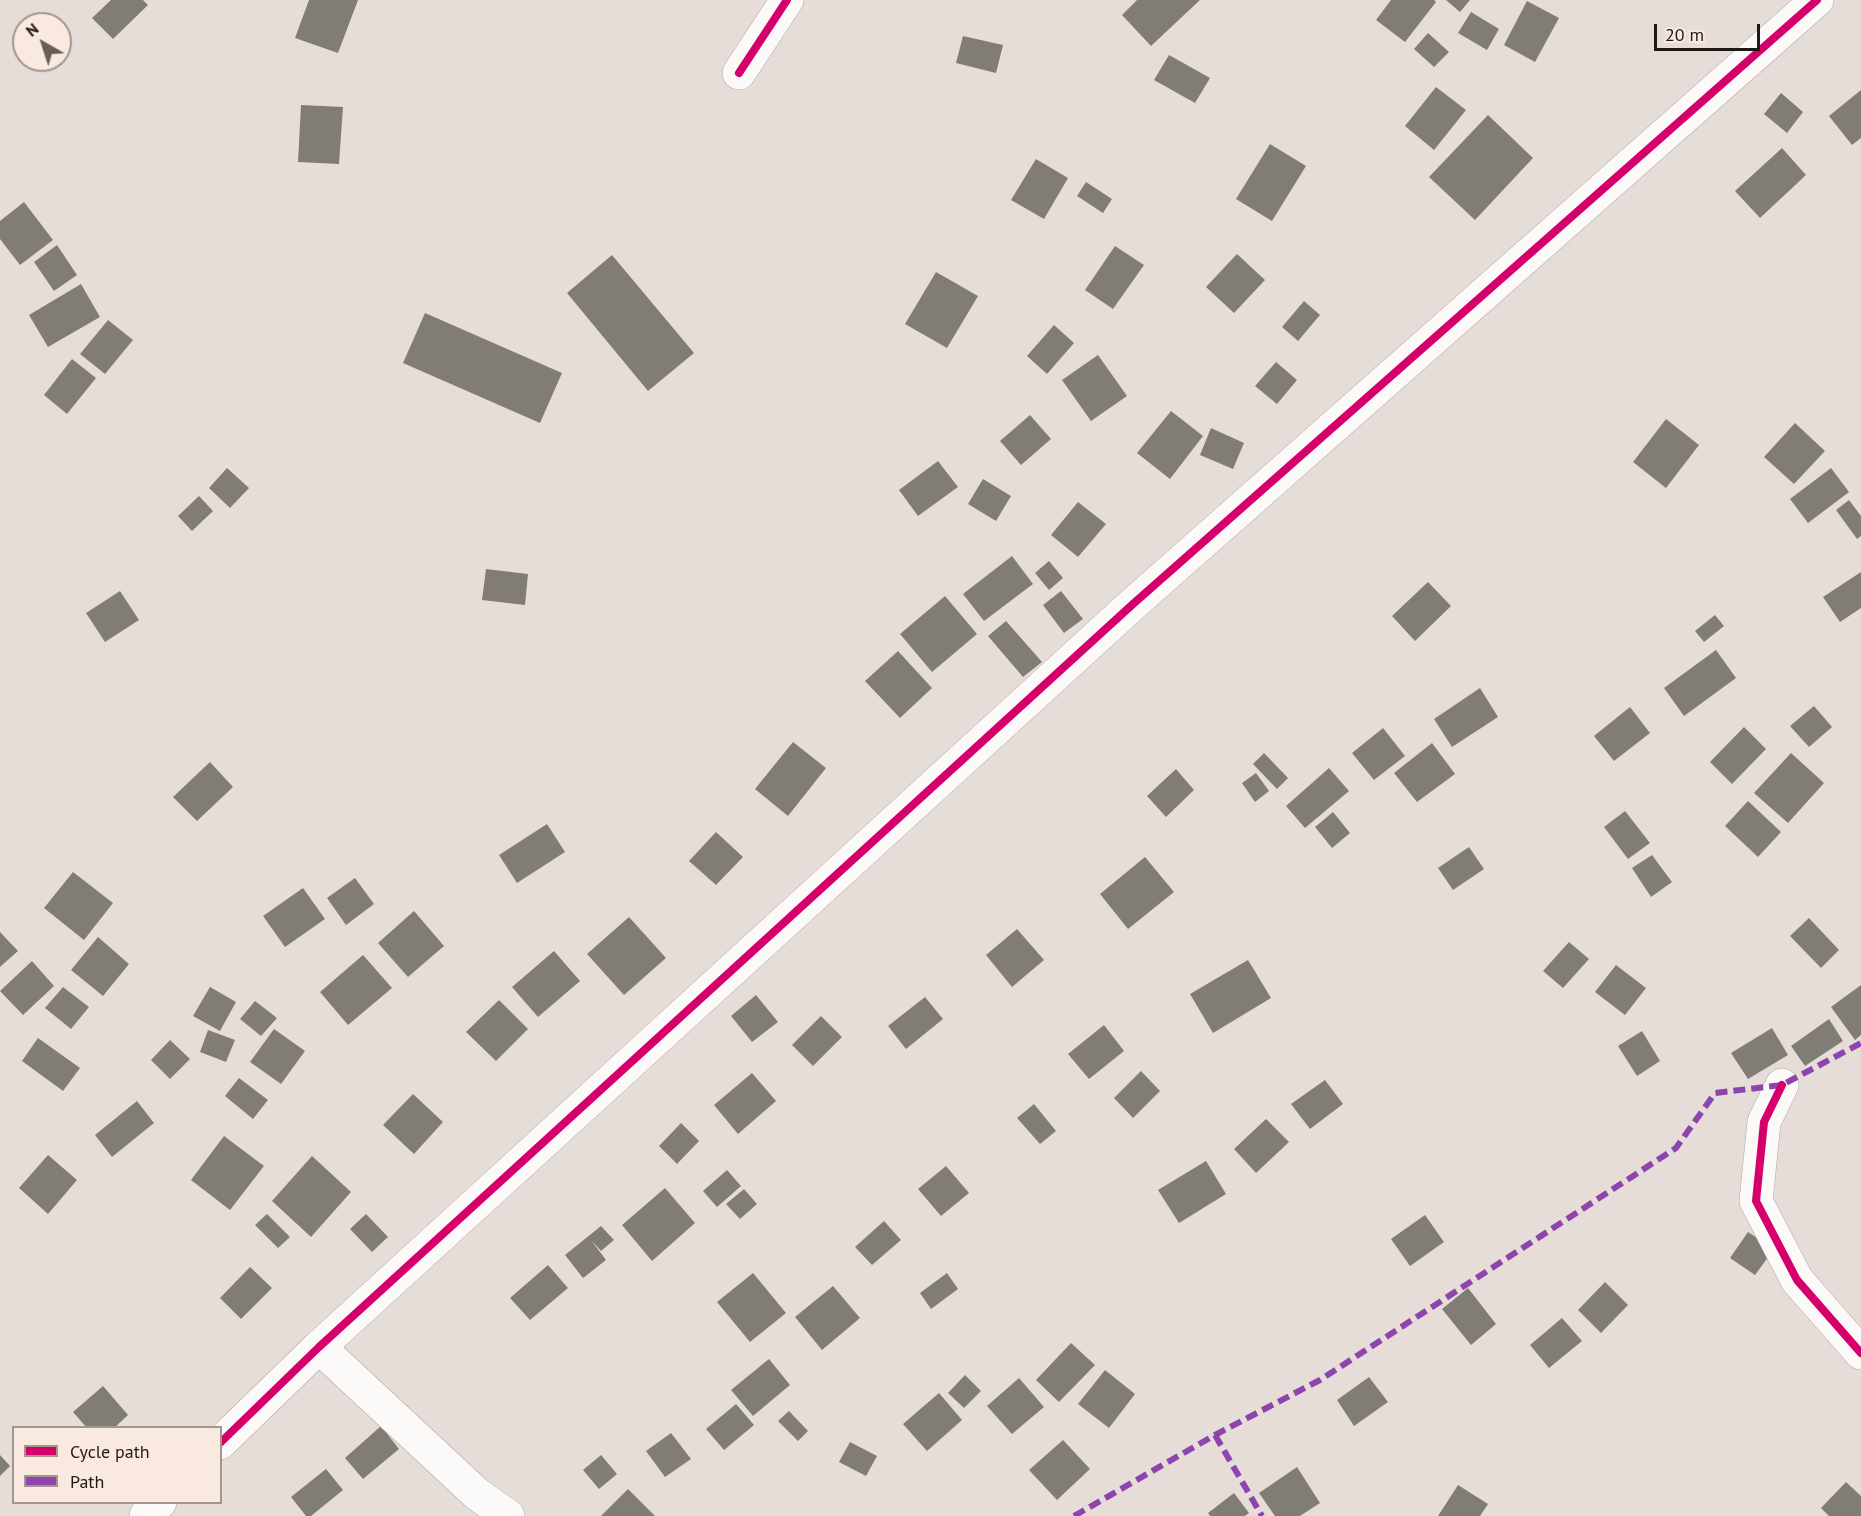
<!DOCTYPE html>
<style>
body{margin:0}
#map{position:relative;width:1861px;height:1516px;overflow:hidden;background:#e6ddd8;font-family:"PT Sans",sans-serif}
canvas{display:block}
.legend{position:absolute;left:12px;top:1426px;width:210px;height:78px;box-sizing:border-box;background:#fae9df;border:2px solid #a2968e;margin:0;padding:8px 10px;list-style:none;font-size:18px;color:#1f1915}
.legend li{display:flex;align-items:center;gap:12px;height:30px}
.legend b{width:30px;border:2px solid #a2968e}
.north{position:absolute;left:12px;top:12px;width:60px;height:60px;box-sizing:border-box;background:#fae9df;border:2px solid #a2968e;border-radius:50%;rotate:321deg;font-size:16px;font-weight:700;line-height:24px;text-align:center;color:#1f1915}
.north::after{content:'';display:block;margin:auto;width:21px;height:27px;background:#655e59;clip-path:polygon(50% 0,100% 100%,50% 72%,0 100%)}
.scale{position:absolute;left:1654px;top:24px;width:106px;height:27px;box-sizing:border-box;border:3px solid #1f1915;border-top:0;padding-left:8px;font-size:18px;line-height:21px;white-space:nowrap;color:#1f1915;-webkit-text-stroke:4px #fae9df;paint-order:stroke}
</style>
<div id="map">
<canvas width="1861" height="1516"></canvas>
<ul class="legend">
<li><b style="height:8px;background:#d6006c"></b>Cycle path</li>
<li><b style="height:8px;background:#8e44ad"></b>Path</li>
</ul>
<div class="north">N</div>
<div class="scale">20 m</div>
</div>
<script>
const c = document.querySelector('canvas').getContext('2d');
c.lineJoin = 'round';
function fillPath(path, color) { c.fillStyle = color; c.fill(path, 'evenodd'); }
const toPath = rows => new Path2D(rows.map(r => 'M' + r).join(''));
function strokePath(path, color, width, dash) { c.strokeStyle = color; c.lineWidth = width; c.lineCap = dash ? 'butt' : 'round'; c.setLineDash(dash || []); c.stroke(path); }
const building = toPath([
 [111,0,143,0,148,5,113,39,92,18],
 [309,0,358,0,338,53,295,38],
 [1137,0,1200,0,1151,46,1122,15],
 [1391,0,1434,0,1436,2,1405,42,1376,20],
 [1446,0,1470,0,1460,12],
 [1527,1,1559,18,1535,62,1504,45],
 [1471,12,1499,29,1487,50,1458,33],
 [1428,33,1449,52,1434,67,1414,49],
 [963,36,1003,45,996,73,956,63],
 [1169,55,1210,78,1195,103,1154,80],
 [1436,87,1466,110,1434,150,1405,126],
 [1861,90,1861,138,1852,145,1829,116],
 [1781,93,1803,112,1787,133,1764,114],
 [301,105,343,107,339,164,298,162],
 [1488,115,1533,158,1475,220,1429,177],
 [1270,144,1306,166,1272,221,1236,199],
 [1782,148,1806,175,1760,218,1735,191],
 [1036,159,1068,178,1044,219,1011,200],
 [1086,182,1112,199,1103,213,1077,196],
 [24,202,53,240,20,265,0,239,0,221],
 [57,245,77,275,54,291,34,262],
 [1115,246,1144,265,1113,309,1085,290],
 [1237,254,1265,280,1234,313,1206,287],
 [612,255,694,353,648,391,567,293],
 [936,272,978,296,947,348,905,324],
 [81,284,100,317,48,347,29,315],
 [1304,301,1320,315,1298,341,1282,327],
 [425,313,562,373,540,423,403,363],
 [108,320,133,340,105,374,80,354],
 [1054,325,1074,343,1047,374,1027,356],
 [1098,355,1127,396,1091,421,1062,380],
 [72,359,96,378,67,414,44,395],
 [1276,362,1297,380,1277,404,1255,386],
 [1171,411,1203,436,1170,479,1137,453],
 [1030,415,1051,439,1021,465,1000,441],
 [1666,419,1699,445,1666,488,1633,462],
 [1795,423,1825,451,1794,484,1764,457],
 [1211,428,1244,443,1233,469,1200,455],
 [938,461,958,487,918,516,899,490],
 [227,468,249,488,230,508,209,488],
 [1831,468,1849,492,1808,523,1790,499],
 [983,479,1011,496,996,521,968,504],
 [199,496,213,511,192,531,178,516],
 [1849,500,1861,516,1861,536,1857,539,1836,510],
 [1078,502,1106,524,1078,557,1051,535],
 [1012,556,1033,584,984,621,963,594],
 [1049,561,1063,578,1049,590,1035,573],
 [486,569,528,574,525,605,482,600],
 [1861,572,1861,608,1840,622,1823,597],
 [1428,582,1451,606,1415,641,1392,616],
 [120,591,139,620,105,642,86,613],
 [1061,591,1083,619,1064,633,1043,605],
 [945,596,977,634,932,672,900,634],
 [1715,615,1724,626,1704,642,1695,631],
 [1006,621,1042,662,1023,677,988,636],
 [1716,650,1736,678,1684,716,1664,688],
 [898,651,932,688,900,718,865,681],
 [1480,688,1498,717,1452,747,1434,719],
 [1814,706,1832,727,1809,747,1790,726],
 [1630,707,1650,733,1614,761,1594,736],
 [1744,727,1766,749,1732,784,1710,762],
 [1383,728,1405,756,1374,780,1352,753],
 [793,742,826,768,788,816,755,789],
 [1432,743,1455,774,1417,802,1394,773],
 [1264,753,1288,778,1277,789,1253,764],
 [1791,753,1824,783,1788,823,1754,793],
 [210,762,233,787,197,821,173,797],
 [1329,768,1349,791,1305,828,1286,806],
 [1176,769,1194,790,1166,817,1147,796],
 [1256,773,1269,791,1255,802,1242,783],
 [1748,801,1781,832,1758,857,1725,826],
 [1625,811,1650,843,1628,859,1604,827],
 [1333,812,1350,833,1332,848,1315,827],
 [547,824,565,852,517,883,499,855],
 [716,832,743,857,716,885,689,861],
 [1469,847,1484,869,1453,890,1438,868],
 [1652,855,1672,882,1651,897,1632,868],
 [1145,857,1174,892,1128,929,1100,894],
 [73,872,113,903,84,940,44,908],
 [355,878,374,904,346,925,327,898],
 [303,888,325,919,285,947,263,916],
 [414,911,444,946,408,977,378,943],
 [629,917,666,958,624,995,587,954],
 [1809,918,1839,950,1821,968,1790,936],
 [1017,929,1044,960,1012,987,986,955],
 [0,932,18,951,0,967],
 [98,937,129,964,103,996,71,970],
 [1569,942,1589,959,1563,988,1543,971],
 [554,951,580,981,538,1017,512,987],
 [363,955,392,988,348,1025,320,992],
 [1248,960,1271,998,1213,1033,1190,994],
 [32,961,54,986,23,1015,0,991],
 [1616,965,1646,988,1625,1015,1595,992],
 [1861,985,1861,1035,1855,1040,1831,1007],
 [63,987,89,1007,71,1029,45,1008],
 [210,987,236,1002,220,1031,193,1016],
 [756,995,778,1022,752,1042,731,1016],
 [925,997,943,1019,906,1049,888,1026],
 [499,1000,528,1029,496,1061,466,1032],
 [255,1001,277,1018,261,1036,240,1019],
 [821,1016,842,1037,813,1066,792,1045],
 [1829,1019,1843,1041,1805,1066,1791,1046],
 [1104,1025,1124,1051,1089,1079,1068,1054],
 [1772,1028,1788,1055,1748,1079,1731,1053],
 [274,1029,305,1051,281,1084,250,1062],
 [208,1030,235,1040,226,1062,200,1052],
 [1642,1031,1660,1061,1637,1076,1618,1046],
 [38,1038,80,1068,63,1091,22,1061],
 [170,1040,190,1059,170,1079,151,1060],
 [1141,1071,1160,1091,1133,1118,1114,1098],
 [752,1073,776,1101,738,1134,714,1105],
 [239,1078,268,1100,253,1119,225,1096],
 [1325,1080,1343,1104,1310,1129,1291,1104],
 [413,1094,443,1122,414,1154,383,1125],
 [137,1101,154,1123,112,1157,95,1135],
 [1034,1104,1056,1131,1040,1144,1017,1118],
 [1266,1119,1289,1142,1256,1173,1234,1149],
 [681,1123,699,1141,677,1164,659,1146],
 [224,1136,264,1166,230,1210,191,1180],
 [48,1155,77,1180,48,1214,19,1188],
 [312,1156,351,1192,311,1237,272,1201],
 [1206,1161,1226,1194,1179,1223,1158,1190],
 [946,1166,969,1193,941,1216,918,1189],
 [727,1170,741,1186,717,1207,703,1191],
 [665,1188,695,1223,652,1261,622,1225],
 [744,1189,757,1204,740,1219,726,1204],
 [267,1214,290,1237,278,1248,255,1225],
 [366,1214,388,1237,372,1252,350,1229],
 [1425,1215,1444,1242,1410,1266,1391,1239],
 [884,1221,901,1240,872,1265,855,1247],
 [601,1226,614,1240,601,1251,591,1240,606,1260,583,1278,565,1255],
 [1748,1232,1774,1249,1755,1275,1730,1258],
 [548,1265,568,1288,530,1320,510,1298],
 [250,1267,272,1288,241,1319,220,1298],
 [753,1273,786,1313,750,1342,717,1302],
 [947,1273,958,1289,931,1309,920,1293],
 [1605,1282,1628,1305,1601,1333,1578,1310],
 [833,1286,860,1318,822,1350,795,1317],
 [1468,1288,1496,1324,1471,1345,1442,1309],
 [1562,1318,1582,1341,1549,1368,1530,1345],
 [1071,1343,1095,1365,1059,1402,1036,1380],
 [769,1359,790,1385,753,1416,731,1390],
 [1105,1370,1135,1394,1109,1428,1078,1404],
 [965,1375,981,1391,964,1408,948,1393],
 [1369,1377,1388,1402,1354,1426,1337,1400],
 [1019,1378,1044,1407,1012,1434,987,1406],
 [103,1386,128,1415,114,1428,87,1428,73,1412],
 [939,1393,962,1420,927,1451,903,1424],
 [736,1404,754,1425,724,1450,706,1429],
 [789,1411,808,1431,798,1441,778,1421],
 [381,1426,399,1449,363,1479,345,1458],
 [671,1433,691,1459,665,1477,646,1451],
 [1063,1440,1090,1469,1057,1500,1029,1470],
 [850,1442,877,1456,866,1476,839,1462],
 [0,1455,10,1466,0,1476],
 [601,1455,617,1474,599,1489,583,1470],
 [1297,1467,1320,1503,1300,1516,1275,1516,1259,1493],
 [326,1469,343,1490,311,1516,306,1516,291,1497],
 [1846,1482,1861,1496,1861,1516,1829,1516,1821,1508],
 [1458,1485,1488,1504,1480,1516,1438,1516],
 [628,1489,655,1516,601,1516],
 [1234,1493,1249,1513,1245,1516,1210,1516,1208,1513]
]);
const street = toPath([
 [739,73,787,0],
 [1782,1085,1764,1122,1756,1201,1797,1280,1861,1353],
 [319,1347,477,1494,508,1516]
]);
const secondary = toPath([
 [220,1443,319,1347,1133,604,1817,0],
 [146,1516,160,1502]
]);
const quiet = toPath([
 [1215,1435,1262,1516],
 [1074,1516,1215,1435,1320,1380,1676,1148,1715,1093,1782,1085,1861,1043]
]);
const cycleway = toPath([
 [739,73,787,0],
 [1782,1085,1764,1122,1756,1201,1797,1280,1861,1353],
 [220,1443,319,1347,1133,604,1817,0]
]);
fillPath(building, '#827c76');
strokePath(street, '#ada6a2', 34);
strokePath(secondary, '#ada6a2', 34);
strokePath(street, '#fbfaf9', 33);
strokePath(secondary, '#fbfaf9', 33);
strokePath(quiet, '#8e44ad', 6, [12, 6]);
strokePath(cycleway, '#d6006c', 8);
</script>
